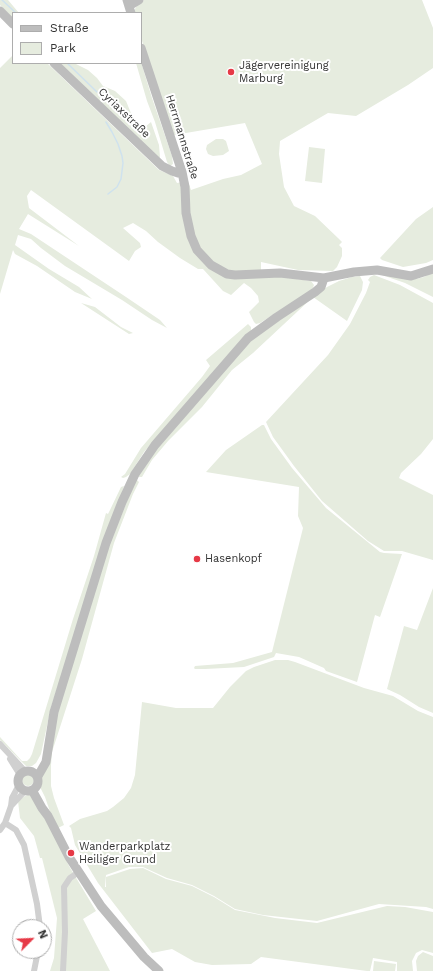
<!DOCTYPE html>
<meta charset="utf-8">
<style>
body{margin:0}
#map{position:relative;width:433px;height:971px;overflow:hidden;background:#fff;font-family:"Work Sans",sans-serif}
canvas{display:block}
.legend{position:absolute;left:12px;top:12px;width:130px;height:52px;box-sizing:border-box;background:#fff;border:1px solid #adadad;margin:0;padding:5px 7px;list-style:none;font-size:12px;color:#333}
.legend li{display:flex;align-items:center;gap:8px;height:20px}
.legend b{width:20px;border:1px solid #adadad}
.north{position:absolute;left:12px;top:919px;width:40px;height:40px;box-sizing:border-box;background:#fff;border:1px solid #adadad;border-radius:50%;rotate:66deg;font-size:11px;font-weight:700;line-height:16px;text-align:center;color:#333}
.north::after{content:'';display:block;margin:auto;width:14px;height:18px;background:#e63946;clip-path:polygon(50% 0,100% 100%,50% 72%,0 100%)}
</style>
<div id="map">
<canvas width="433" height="971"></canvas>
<ul class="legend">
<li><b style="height:5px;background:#bdbdbd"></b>Straße</li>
<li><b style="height:11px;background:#e6ecdf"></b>Park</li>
</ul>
<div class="north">N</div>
</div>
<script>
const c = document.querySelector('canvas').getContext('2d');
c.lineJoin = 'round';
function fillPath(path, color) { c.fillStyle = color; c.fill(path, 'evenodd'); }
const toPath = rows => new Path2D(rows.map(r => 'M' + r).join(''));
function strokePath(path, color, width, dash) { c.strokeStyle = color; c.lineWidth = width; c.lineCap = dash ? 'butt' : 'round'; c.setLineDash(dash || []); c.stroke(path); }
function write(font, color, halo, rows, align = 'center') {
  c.font = font + ' "Work Sans",sans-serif'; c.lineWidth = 4; c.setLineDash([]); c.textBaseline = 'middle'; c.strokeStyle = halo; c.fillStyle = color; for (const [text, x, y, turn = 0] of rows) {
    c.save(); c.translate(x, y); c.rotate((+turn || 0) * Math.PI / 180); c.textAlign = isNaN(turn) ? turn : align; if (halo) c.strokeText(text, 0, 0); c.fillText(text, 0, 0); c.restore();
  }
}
const green = toPath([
 [0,0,8,0,19,13,13,13,13,18,0,5],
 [144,0,422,0,433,28,433,68,408,85,356,116,328,113,280,141,279,154,284,187,294,206,315,216,338,238,342,242,339,245,342,248,342,256,337,267,333,271,298,270,261,262,261,270,282,277,311,281,314,285,312,290,260,323,256,324,254,322,249,312,259,302,258,296,251,288,244,283,231,295,223,291,203,269,198,269,180,258,158,242,146,231,133,223,123,228,140,243,141,247,135,251,129,261,31,190,27,196,29,208,79,246,28,214,19,229,31,234,126,297,160,320,167,328,152,320,122,300,65,266,41,248,31,239,18,235,15,245,49,269,79,287,92,299,75,292,37,266,15,254,13,250,0,294,0,68,13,55,13,63,47,63,159,170,173,176,177,183,188,181,191,190,223,179,241,175,262,164,245,123,174,135,141,38,141,13,134,13,134,11,136,7],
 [141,62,152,98,172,156,173,164,170,166,167,162,155,122,147,101,136,63,141,63],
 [60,63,74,63,88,70,97,78,103,86,115,91,126,101,137,128,145,127,151,122,159,145,160,157,159,158],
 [216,139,223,139,226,141,229,151,223,155,213,156,208,154,206,149,207,145],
 [309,147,325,149,322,183,305,181],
 [433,207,433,260,426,263,403,267,382,260,380,258,416,219],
 [433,272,433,297,405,283,379,274,416,279,424,277],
 [374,275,400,285,433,303,433,439,421,454,401,473,399,478,433,495,433,560,402,551,384,551,368,541,322,501,294,466,273,437,266,422,328,355,350,324,366,293,370,282,368,280,370,277],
 [360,276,363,282,362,290,347,321,313,297,253,353,232,370,202,407,168,441,152,460,142,477,139,477,137,474,148,457,249,340,327,287,339,281,352,277],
 [81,303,95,307,121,327,133,333,129,334],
 [248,324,251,327,251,331,158,436,144,452,130,474,126,477,123,478,121,477,125,474,141,448,202,377,210,366,206,360],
 [262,425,264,425,271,439,292,468,326,508,380,552,384,553,402,554,380,617,375,615,357,682,326,671,324,668,299,657,276,653,274,657,244,667,205,669,195,669,194,668,195,666,233,663,272,652,303,528,298,516,299,487,206,472,226,450],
 [136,479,139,482,133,494,114,543,82,659,52,752,51,765,51,786,54,798,64,825,56,829,45,797,40,787,42,773,52,732,104,558],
 [124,486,51,707,41,754,36,763,32,766,26,766,0,740,0,737,22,761,27,761,30,758,32,754,73,619,94,556,106,513,108,514,110,510,121,487],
 [433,588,433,713,419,707,400,695,387,689,404,626,417,630],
 [275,660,288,660,295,662,364,688,393,696,418,711,433,717,433,909,426,907,379,904,317,921,263,915,235,909,214,896,192,885,167,878,143,867,129,867,106,875,105,887,106,887,106,877,130,869,143,868,166,879,192,886,214,897,235,910,275,918,317,923,387,906,405,907,433,912,433,953,422,950,416,953,412,961,413,971,397,971,397,962,373,958,370,971,367,971,261,957,251,964,212,965,195,962,172,949,152,953,98,883,75,845,71,828,69,826,80,819,107,811,113,807,124,798,131,788,135,775,142,702,176,708,213,708,230,687,246,671,254,667],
 '22 780a6 6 0 1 1 12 0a6 6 0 1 1-12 0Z',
 [31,794,35,797,69,866,96,911,83,919,110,971,50,971,54,958,57,918,42,858,40,858,34,836,20,818,18,801,25,796],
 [423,952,433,956,433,971,417,971,416,961,418,956],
 [374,961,396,964,395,971,373,971]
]);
const stream = toPath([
 [2,0,16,13],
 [67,63,97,92],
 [106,122,112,132,118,144,122,156,123,163,121,179,117,187,108,194]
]);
const street = toPath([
 [0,744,25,771],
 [10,759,20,775],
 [11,806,25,791],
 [5,823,16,830,24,845,37,904,40,927],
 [0,830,5,823,11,806,12,798,19,785],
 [34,971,38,951],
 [63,971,65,932,64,887,70,878,79,872]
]);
const secondary = toPath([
 [127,0,131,13],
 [129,6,139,0],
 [0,11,13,24],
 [141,48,182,172,185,187,186,213,191,236,197,250,211,265,227,274,235,275,280,273,324,278,354,272,377,270,411,276,433,269],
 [54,63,162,166,172,171,178,173,182,172],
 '18 781a10 10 0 1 1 20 0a10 10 0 1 1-20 0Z',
 [38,776,46,762,54,712,106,543,122,502,135,474,155,445,248,338,277,317,315,292,321,287,324,278],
 [32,790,42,808,48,816,69,857,101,906,144,957,159,971]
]);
const markers = [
 [231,72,4,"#e63946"],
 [197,559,4,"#e63946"],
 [71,853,4,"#e63946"]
];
const poiNames = [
 ["Jägervereinigung",239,66],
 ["Marburg",239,79],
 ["Hasenkopf",205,559],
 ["Wanderparkplatz",79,847],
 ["Heiliger Grund",79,860]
];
const streetNames = [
 ["Cyriaxstraße",124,113,44],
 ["Herrmannstraße",182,137,73]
];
fillPath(green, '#e6ecdf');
strokePath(stream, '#cfe2ee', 1.5);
strokePath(street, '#d0d0d0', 6);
strokePath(secondary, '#bdbdbd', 9);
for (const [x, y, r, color] of markers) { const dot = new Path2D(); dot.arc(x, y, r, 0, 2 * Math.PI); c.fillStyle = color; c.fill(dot); strokePath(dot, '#fff', 1.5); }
write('11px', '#333', '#fff', poiNames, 'left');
write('11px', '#333', '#fff', streetNames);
</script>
